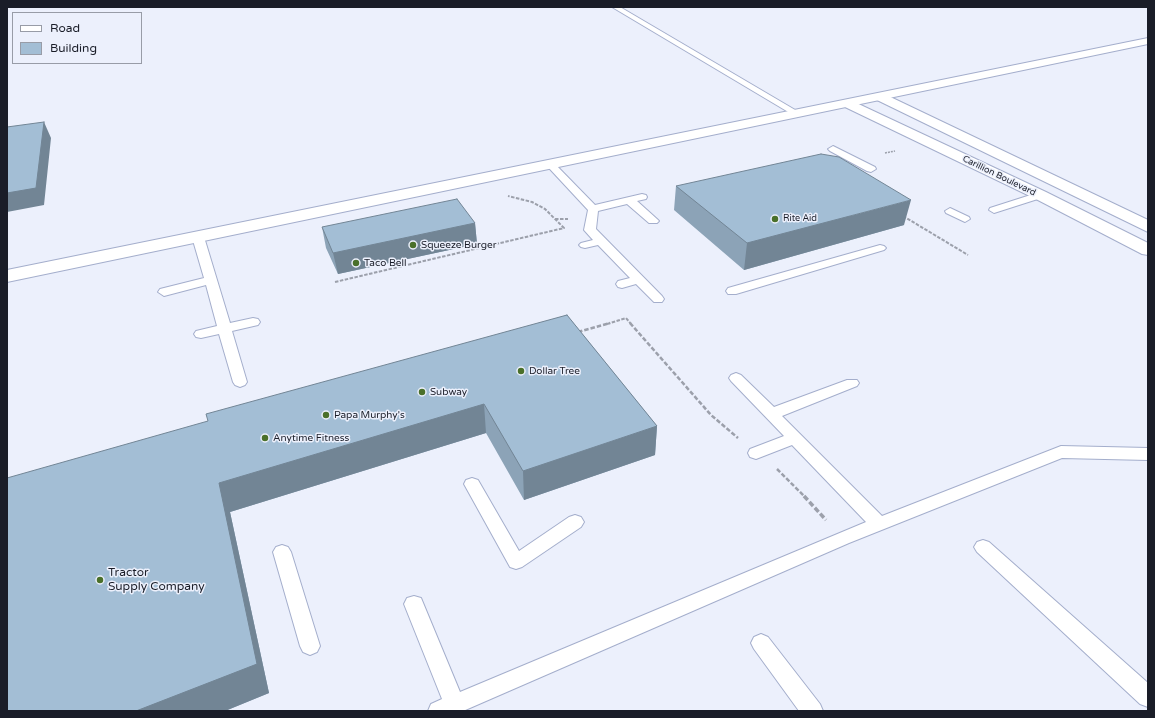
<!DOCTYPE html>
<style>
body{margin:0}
#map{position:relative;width:1155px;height:718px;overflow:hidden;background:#ecf0fc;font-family:"Varela Round",sans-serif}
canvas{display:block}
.frame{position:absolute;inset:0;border:8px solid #1a1d28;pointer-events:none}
.legend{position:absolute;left:12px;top:12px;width:130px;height:52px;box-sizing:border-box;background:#ecf0fc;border:1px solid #989ca7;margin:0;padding:5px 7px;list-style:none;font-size:12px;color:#1a1d28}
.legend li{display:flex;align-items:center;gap:8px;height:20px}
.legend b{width:20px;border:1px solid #989ca7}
</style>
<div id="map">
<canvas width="1155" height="718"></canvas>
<div class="frame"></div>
<ul class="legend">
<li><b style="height:5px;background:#fff"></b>Road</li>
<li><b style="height:11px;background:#a3bed5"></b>Building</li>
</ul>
</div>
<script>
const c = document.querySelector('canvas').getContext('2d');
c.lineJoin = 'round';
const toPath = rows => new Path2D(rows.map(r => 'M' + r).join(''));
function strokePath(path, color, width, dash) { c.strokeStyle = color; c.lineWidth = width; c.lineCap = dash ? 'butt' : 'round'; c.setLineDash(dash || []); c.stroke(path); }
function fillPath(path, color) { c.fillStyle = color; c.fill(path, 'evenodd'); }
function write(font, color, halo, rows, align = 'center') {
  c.font = font + ' "Varela Round",sans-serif'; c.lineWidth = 3; c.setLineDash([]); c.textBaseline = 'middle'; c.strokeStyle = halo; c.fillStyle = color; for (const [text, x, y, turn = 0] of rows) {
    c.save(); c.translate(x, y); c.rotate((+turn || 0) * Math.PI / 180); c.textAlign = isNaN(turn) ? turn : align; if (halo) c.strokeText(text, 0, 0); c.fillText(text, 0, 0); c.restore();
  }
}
const pathFar3 = toPath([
 [885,153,895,151]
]);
const pathFar2 = toPath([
 [903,216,968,255],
 [555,219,568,219],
 [335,282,564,228,545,209,532,202,508,196],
 [607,324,626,318,631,324]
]);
const pathFar1 = toPath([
 [630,323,711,415,738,438],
 [578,332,610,323],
 [777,469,805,497]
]);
const path = toPath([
 [804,496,826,520]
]);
const service = toPath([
 [612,7,620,7,802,114,801,116,795,116,612,7],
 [833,146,875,167,876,169,871,172,867,171,830,151,828,149,833,146],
 [551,162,554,163,595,205,642,194,646,195,647,197,646,199,637,201,657,219,659,221,657,223,649,223,627,204,598,211,596,229,662,296,664,299,662,302,654,302,636,284,622,288,618,287,616,284,618,281,630,278,598,245,585,248,581,247,579,245,581,243,593,240,584,230,588,210,548,167,546,165,551,162],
 [1040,192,1045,195,1044,197,994,213,989,210,990,208,1040,192],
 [950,208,969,217,970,219,965,222,946,213,945,211,950,208],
 [198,234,204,237,230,323,253,318,258,319,260,322,258,325,232,331,247,382,245,385,240,387,235,385,233,382,219,334,201,338,196,337,194,334,196,331,217,326,206,285,164,296,158,292,160,289,204,278,192,237,198,234],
 [880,245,884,246,886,248,884,250,736,294,728,294,726,291,728,288,880,245],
 [736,373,741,375,774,407,847,380,857,380,859,383,857,386,782,416,882,516,1061,446,1148,448,1148,460,1062,458,849,543,463,711,428,711,431,704,442,699,404,604,407,598,414,596,421,598,460,692,866,522,792,445,756,459,750,457,748,453,750,449,784,436,731,381,729,378,731,375,736,373],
 [472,478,478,480,519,551,569,517,575,515,581,517,584,522,581,527,522,567,516,569,510,567,464,484,466,480,472,478],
 [983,540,989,542,1148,683,1148,707,1140,704,977,552,974,547,977,542,983,540],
 [282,545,288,547,291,552,320,646,317,652,310,655,303,652,300,646,273,552,276,547,282,545],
 [761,634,768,637,820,704,823,711,799,711,754,649,751,643,754,637,761,634]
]);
const minor = toPath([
 [882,93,1148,220,1148,232,877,100,875,97,877,94,882,93],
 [850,100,1046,192,1148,243,1148,255,1142,254,1034,198,845,107,843,104,845,101,850,100]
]);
const secondary = toPath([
 [1148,38,1148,44,7,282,7,270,1148,38]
]);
const wall = toPath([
 [676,186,904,225,744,270,674,210],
 [475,223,477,244,338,274,326,248,322,227],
 [567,315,657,426,655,455,524,500,486,433,230,512,269,693,225,711,7,711,208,421]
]);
const shadedWall = toPath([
 [44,122,51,138,44,205,7,212,7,193],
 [911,200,904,225,744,270,747,243],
 [475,223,477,244,338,274,333,253],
 [484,404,486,433,230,512,269,693,225,711,136,711,219,483],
 [657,426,655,455,524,500,523,471]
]);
const building = toPath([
 [44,122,36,188,7,193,7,127,44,122],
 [821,154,839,157,911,200,747,243,676,186,821,154],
 [457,199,475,223,333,253,322,227,457,199],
 [567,315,657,426,523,471,484,404,219,483,257,664,136,711,7,711,7,478,208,421,206,414,567,315]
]);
const markers = [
 [775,219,4,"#4a702a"],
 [413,245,4,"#4a702a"],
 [356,263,4,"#4a702a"],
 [521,371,4,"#4a702a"],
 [422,392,4,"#4a702a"],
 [326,415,4,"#4a702a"],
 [265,438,4,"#4a702a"],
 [100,580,4,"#4a702a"]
];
const farStreetnames = [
 ["Carillion Boulevard",999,176,26]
];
const farPoinames = [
 ["Rite Aid",783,219]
];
const poiNames = [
 ["Squeeze Burger",421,245],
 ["Taco Bell",364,263],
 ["Dollar Tree",529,371],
 ["Subway",430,392],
 ["Papa Murphy's",334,415],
 ["Anytime Fitness",273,438]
];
const nearPoinames = [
 ["Tractor",108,573],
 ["Supply Company",108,587]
];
strokePath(service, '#a4aecc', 2);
strokePath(minor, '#a4aecc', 2);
strokePath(secondary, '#a4aecc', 2);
strokePath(pathFar3, '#9ca0ab', 1.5, [2, 1]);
strokePath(pathFar2, '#9ca0ab', 2, [3.5, 1.5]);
strokePath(pathFar1, '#9ca0ab', 2.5, [4.5, 2]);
strokePath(path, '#9ca0ab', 3.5, [5.5, 2.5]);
fillPath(service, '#fff');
fillPath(minor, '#fff');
fillPath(secondary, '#fff');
fillPath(wall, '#8ca3b7');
fillPath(shadedWall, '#728595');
fillPath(building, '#a3bed5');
strokePath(building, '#728595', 1);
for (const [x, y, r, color] of markers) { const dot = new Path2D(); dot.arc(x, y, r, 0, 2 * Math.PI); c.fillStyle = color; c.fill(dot); strokePath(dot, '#ecf0fc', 1.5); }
write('9px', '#1a1d28', '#ecf0fc', farStreetnames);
write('9px', '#1a1d28', '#ecf0fc', farPoinames, 'left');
write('10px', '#1a1d28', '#ecf0fc', poiNames, 'left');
write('12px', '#1a1d28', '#ecf0fc', nearPoinames, 'left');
</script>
